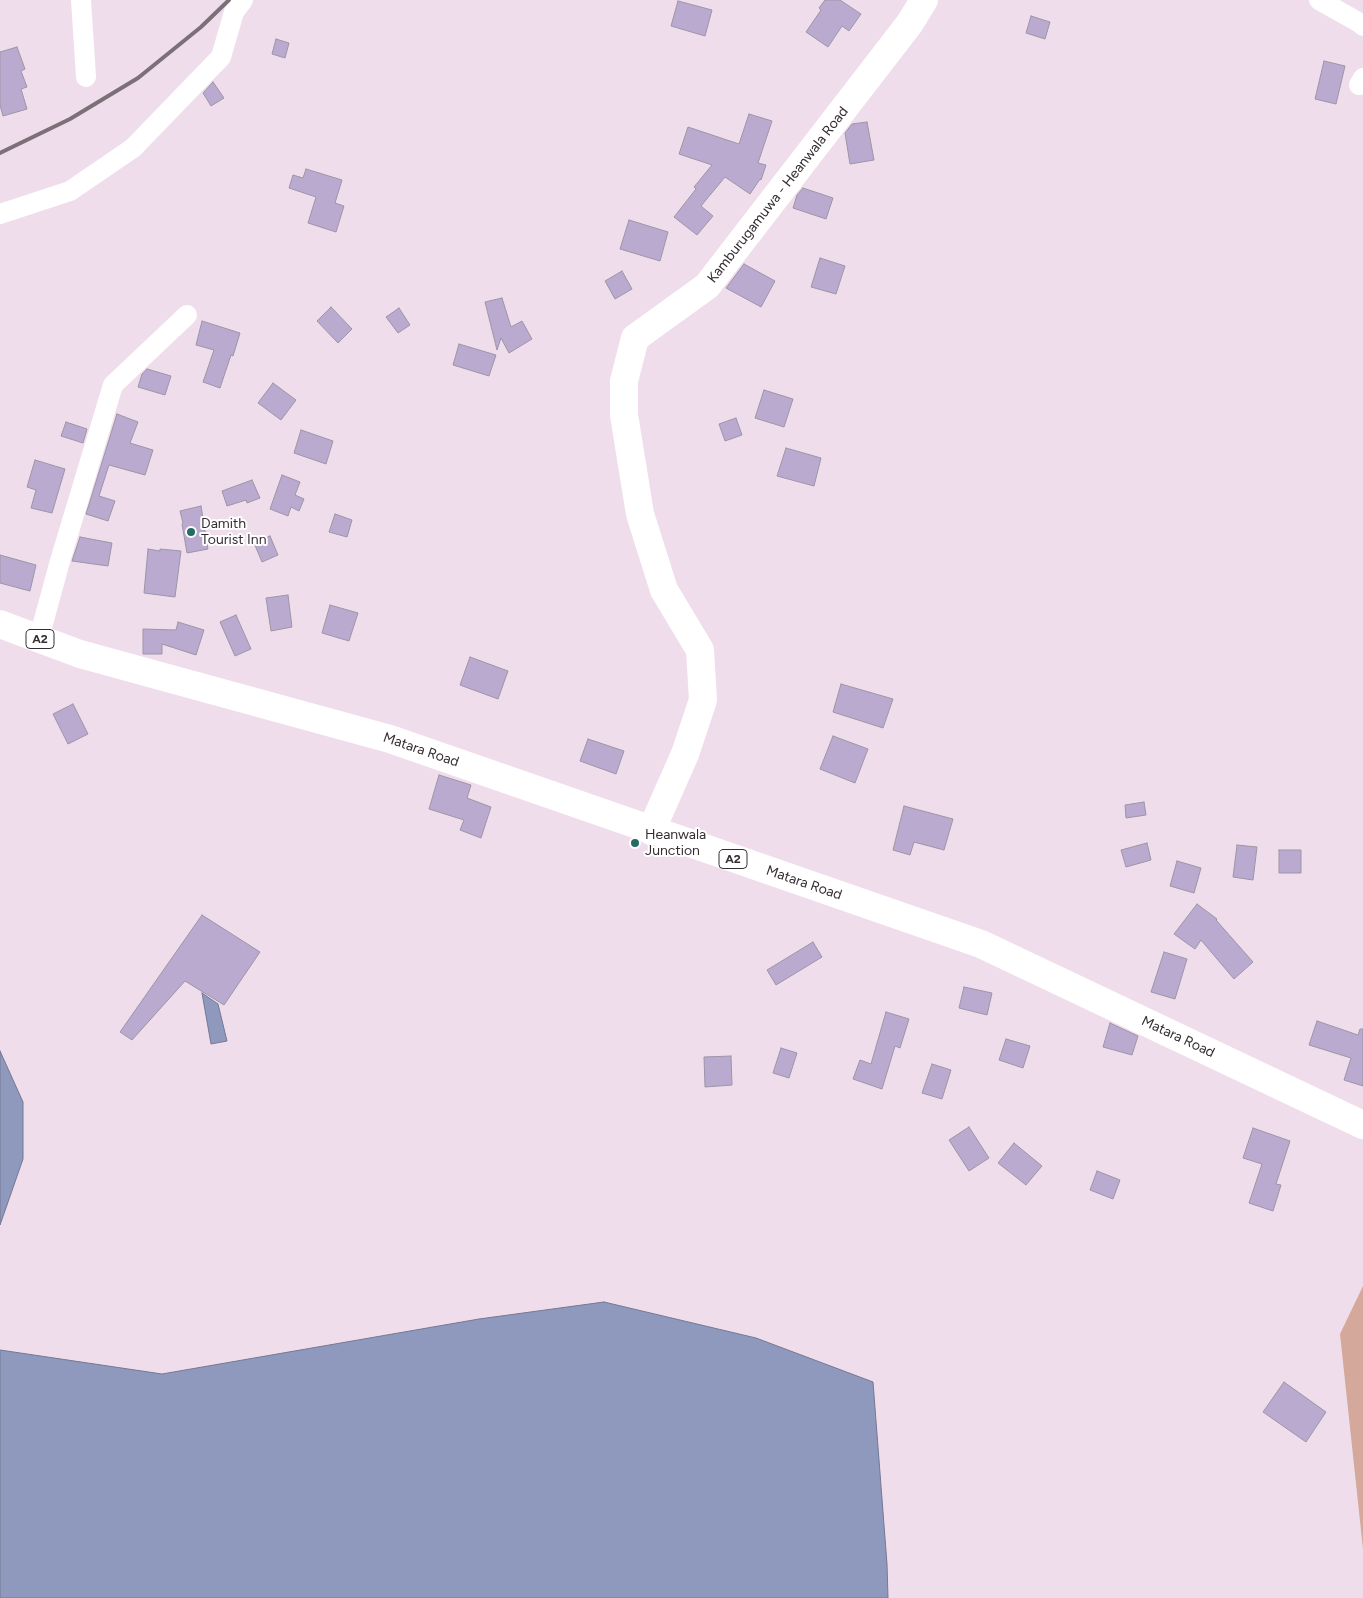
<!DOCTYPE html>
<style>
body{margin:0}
canvas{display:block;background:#f0ddeb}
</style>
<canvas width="1363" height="1598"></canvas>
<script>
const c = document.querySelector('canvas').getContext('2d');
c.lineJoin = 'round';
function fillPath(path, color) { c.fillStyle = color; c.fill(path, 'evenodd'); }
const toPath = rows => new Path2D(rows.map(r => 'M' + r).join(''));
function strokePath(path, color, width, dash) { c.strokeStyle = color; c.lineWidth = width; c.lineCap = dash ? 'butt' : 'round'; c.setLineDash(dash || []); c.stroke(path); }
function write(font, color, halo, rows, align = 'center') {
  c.font = font + ' Figtree,sans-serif'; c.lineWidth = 4; c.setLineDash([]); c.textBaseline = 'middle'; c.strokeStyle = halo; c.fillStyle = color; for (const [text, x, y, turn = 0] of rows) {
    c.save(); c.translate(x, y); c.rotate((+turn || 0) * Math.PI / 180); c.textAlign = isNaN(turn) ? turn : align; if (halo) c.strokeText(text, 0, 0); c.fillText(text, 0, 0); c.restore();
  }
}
const forest = toPath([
 [1363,1286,1363,1549,1340,1334]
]);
const water = toPath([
 [202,993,218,1004,227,1041,211,1044,202,993],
 [0,1051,23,1102,23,1159,0,1225,0,1051],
 [604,1302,756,1338,873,1382,887,1564,888,1598,0,1598,0,1350,162,1374,479,1319,604,1302]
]);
const building = toPath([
 [825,0,840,0,861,14,849,31,842,26,828,47,806,32,821,10,819,8,825,0],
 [678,1,712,10,705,36,671,26,678,1],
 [1031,16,1050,22,1045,39,1026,33,1031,16],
 [276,39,289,43,285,58,272,54,276,39],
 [17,47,25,69,21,71,27,87,21,89,27,109,3,116,0,105,0,52,17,47],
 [1324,61,1345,66,1336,104,1315,99,1324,61],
 [213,82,224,98,211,106,203,93,213,82],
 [749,114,772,121,758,163,766,165,761,180,760,179,750,194,725,177,701,206,713,216,697,235,674,217,696,189,694,187,712,165,679,154,688,127,739,144,749,114],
 [867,122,874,160,850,164,845,133,852,124,867,122],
 [306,169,342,180,335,203,344,206,336,232,308,223,316,197,289,188,293,175,303,178,306,169],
 [803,188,833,198,826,219,793,208,797,195,803,188],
 [629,220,668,232,660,261,620,249,629,220],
 [820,258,845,266,836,294,811,287,820,258],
 [744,264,775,281,761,307,726,288,744,264],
 [622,271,632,289,615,299,605,281,622,271],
 [502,298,511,327,522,321,532,339,509,353,501,338,497,350,485,302,502,298],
 [331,307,352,329,338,343,317,321,331,307],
 [399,308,410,325,398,333,386,317,399,308],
 [202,321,240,333,233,356,231,355,220,388,203,382,214,350,196,345,202,321],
 [459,344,496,355,489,376,453,365,459,344],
 [147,369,171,376,165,395,138,387,142,374,147,369],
 [273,383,296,400,281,420,258,403,273,383],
 [764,390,793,399,784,427,755,418,764,390],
 [117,414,138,422,130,443,153,450,145,475,109,465,99,496,115,501,108,521,86,514,117,414],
 [736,418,742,435,725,441,719,424,736,418],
 [66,422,87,429,83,443,61,436,66,422],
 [301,430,333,441,326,464,294,453,301,430],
 [786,448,821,458,814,486,777,476,786,448],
 [35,460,65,469,52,513,31,508,36,490,27,487,35,460],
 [282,475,300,482,295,495,304,499,299,511,291,507,288,516,270,509,282,475],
 [252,480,260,498,247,503,246,500,227,506,222,491,252,480],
 [201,506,208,549,187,553,182,524,183,523,180,511,201,506],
 [335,514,352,520,347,537,329,532,335,514],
 [270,536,278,555,262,562,254,543,270,536],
 [80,537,112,543,108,566,72,561,80,537],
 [148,549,160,551,160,549,181,551,175,597,144,593,148,549],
 [0,555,36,565,30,591,0,583,0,555],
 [288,595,292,627,271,631,266,598,288,595],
 [330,605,358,613,349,641,322,633,330,605],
 [236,615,251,649,235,656,220,622,236,615],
 [178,622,204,630,196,655,162,644,162,654,143,654,143,629,176,630,178,622],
 [470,657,508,671,498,699,460,685,470,657],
 [841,684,893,699,883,728,833,712,841,684],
 [73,704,88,734,68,744,53,714,73,704],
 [833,736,868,749,855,783,820,769,833,736],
 [588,739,624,751,616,774,580,761,588,739],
 [439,775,471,785,467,798,491,807,481,838,460,830,464,820,429,809,439,775],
 [1144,802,1146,815,1126,818,1125,805,1144,802],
 [904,806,953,819,944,850,914,842,910,855,893,850,904,806],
 [1147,843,1151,860,1126,867,1121,850,1147,843],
 [1237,845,1257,847,1253,880,1233,877,1237,845],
 [1279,850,1301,850,1301,873,1279,873,1279,850],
 [1177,861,1201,868,1194,893,1170,886,1177,861],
 [1197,904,1217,919,1216,920,1253,962,1234,979,1201,940,1195,949,1174,934,1197,904],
 [202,915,260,952,224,1005,185,981,132,1040,120,1032,202,915],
 [813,942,822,957,776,985,767,970,813,942],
 [1164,952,1187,959,1175,999,1151,992,1164,952],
 [964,987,992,993,987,1015,959,1008,964,987],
 [886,1012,909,1019,900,1048,895,1046,882,1089,853,1079,860,1060,871,1064,886,1012],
 [1317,1021,1358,1035,1360,1029,1363,1029,1363,1086,1344,1080,1351,1058,1309,1045,1317,1021],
 [1110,1023,1138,1036,1132,1055,1103,1047,1110,1023],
 [1006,1039,1030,1046,1023,1068,999,1060,1006,1039],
 [781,1048,797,1053,789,1078,773,1073,781,1048],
 [731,1056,732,1085,705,1087,704,1057,731,1056],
 [932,1064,951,1070,942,1099,922,1093,932,1064],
 [969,1127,989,1158,969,1171,949,1140,969,1127],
 [1253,1128,1290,1141,1276,1184,1281,1185,1273,1211,1249,1203,1262,1164,1243,1158,1253,1128],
 [1014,1143,1042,1166,1026,1185,998,1163,1014,1143],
 [1097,1171,1120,1180,1113,1199,1090,1190,1097,1171],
 [1284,1382,1326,1412,1306,1442,1263,1412,1284,1382]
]);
const minor = toPath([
 [81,0,86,77],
 [1319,0,1360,23,1363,26],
 [1359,85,1363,78],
 [0,214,70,191,133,148,221,57,234,12,243,0],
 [39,638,60,561,113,385,187,315]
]);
const secondary = toPath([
 [651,831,685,754,703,700,700,650,664,590,640,514,624,415,624,381,635,338,707,286,910,23,924,0]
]);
const trunk = toPath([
 [0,624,80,654,390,739,981,944,1363,1125]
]);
const rail = toPath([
 [0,153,70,119,138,78,201,27,229,0]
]);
const markers = [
 [191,532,5,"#256c62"],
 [635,843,5,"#256c62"]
];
const shields = [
 [40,639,28],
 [733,859,28]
];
const shieldNames = [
 ["A2",40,639],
 ["A2",733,859]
];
const streetNames = [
 ["Kamburugamuwa - Heanwala Road",778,195,-52],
 ["Matara Road",421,750,19],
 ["Matara Road",804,883,19],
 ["Matara Road",1178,1037,25]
];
const poiNames = [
 ["Damith",201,524],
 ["Tourist Inn",201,540],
 ["Heanwala",645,835],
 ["Junction",645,851]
];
fillPath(forest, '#d4a89a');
fillPath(water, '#8f98bd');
strokePath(water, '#747893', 1);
fillPath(building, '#baaacf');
strokePath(building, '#9d95a7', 1);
strokePath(minor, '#fff', 20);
strokePath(secondary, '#fff', 28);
strokePath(trunk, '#fff', 28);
strokePath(rail, '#7c7078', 4);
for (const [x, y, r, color] of markers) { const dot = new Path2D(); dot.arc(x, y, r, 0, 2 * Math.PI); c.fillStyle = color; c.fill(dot); strokePath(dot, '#fff', 2); }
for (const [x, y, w] of shields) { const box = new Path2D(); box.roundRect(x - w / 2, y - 9.5, w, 19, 4); c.fillStyle = '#fff'; c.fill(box); strokePath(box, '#342d32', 1); }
write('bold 12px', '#342d32', null, shieldNames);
write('14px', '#342d32', '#fff', streetNames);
write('14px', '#342d32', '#fff', poiNames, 'left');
</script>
